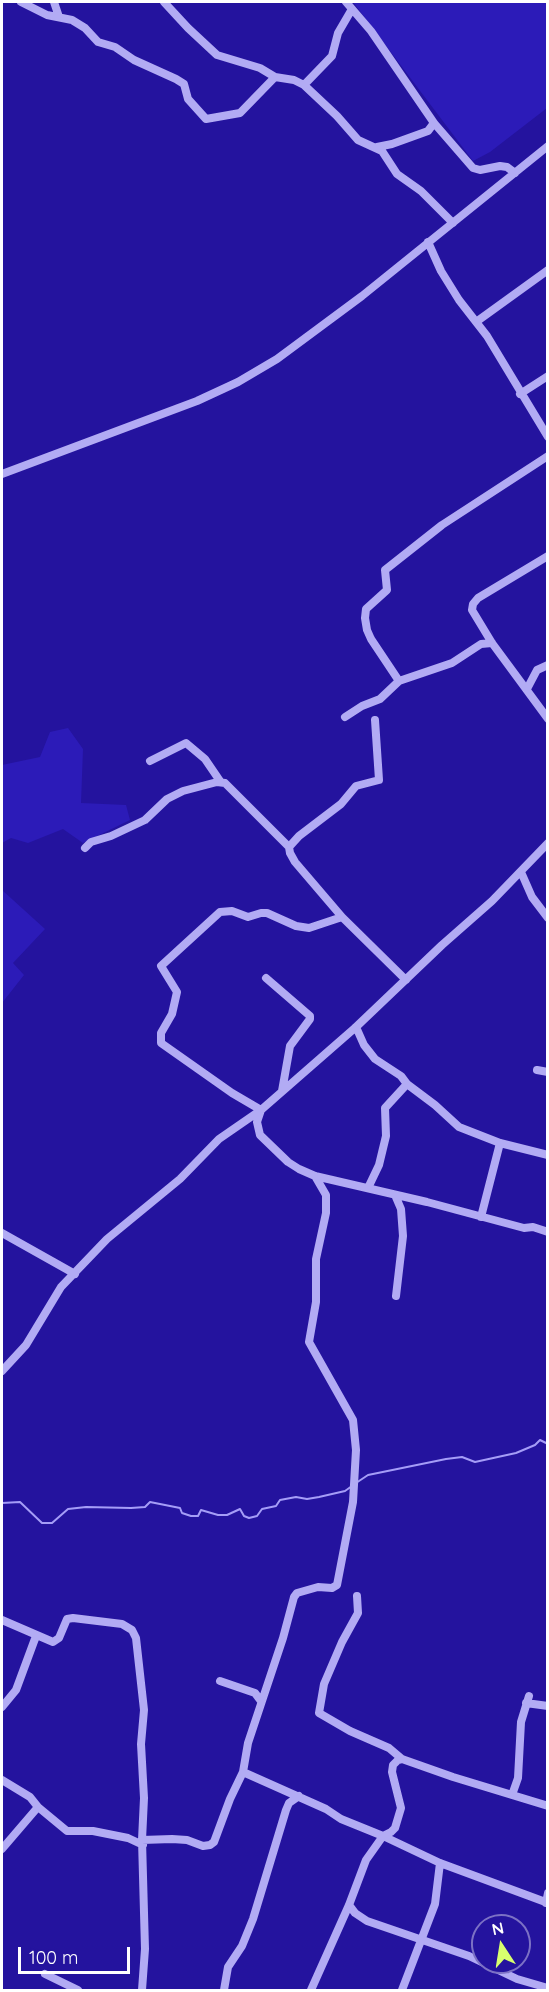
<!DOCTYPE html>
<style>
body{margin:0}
#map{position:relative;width:549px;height:1992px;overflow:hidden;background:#24139e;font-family:Quicksand,sans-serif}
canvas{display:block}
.frame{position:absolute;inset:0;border:3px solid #fff;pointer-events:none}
.north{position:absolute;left:471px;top:1914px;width:60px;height:60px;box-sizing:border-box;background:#24139e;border:2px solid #7c71c5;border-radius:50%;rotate:348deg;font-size:16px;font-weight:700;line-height:24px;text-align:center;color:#fff}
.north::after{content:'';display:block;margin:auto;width:21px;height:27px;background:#d8ff6e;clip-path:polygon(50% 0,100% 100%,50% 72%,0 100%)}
.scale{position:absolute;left:18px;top:1947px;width:112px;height:27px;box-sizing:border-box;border:3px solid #fff;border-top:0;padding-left:8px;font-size:18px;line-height:21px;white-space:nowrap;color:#fff;-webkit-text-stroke:4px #24139e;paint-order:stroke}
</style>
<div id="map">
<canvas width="549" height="1992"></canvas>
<div class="frame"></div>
<div class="north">N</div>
<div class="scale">100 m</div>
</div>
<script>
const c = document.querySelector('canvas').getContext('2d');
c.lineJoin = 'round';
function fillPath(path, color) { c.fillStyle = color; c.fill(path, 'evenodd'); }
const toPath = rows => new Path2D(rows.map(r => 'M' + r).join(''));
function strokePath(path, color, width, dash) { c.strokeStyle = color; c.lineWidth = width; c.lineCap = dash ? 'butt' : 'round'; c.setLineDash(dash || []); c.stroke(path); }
const green = toPath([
 [353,2,547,2,547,108,490,152,473,161],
 [68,728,83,749,81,803,126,805,130,820,83,843,63,829,28,843,11,838,2,843,2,765,40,757,50,732],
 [2,890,45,929,13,963,24,975,2,1003]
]);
const stream = toPath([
 [356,1483,368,1475,446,1459,462,1457,475,1462,516,1453,535,1445,540,1440,548,1444],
 [2,1503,20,1502,42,1523,52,1523,68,1509,86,1507,131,1508,145,1507,150,1502,180,1508,182,1513,191,1516,198,1516,201,1510,218,1515,227,1515,240,1509,244,1516,249,1518,257,1516,262,1509,276,1506,280,1500,296,1497,307,1499,319,1497,345,1491,352,1486]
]);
const minor = toPath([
 [21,2,47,15,72,20,85,28,98,42,115,47,134,60,176,79,184,84,188,99,206,119,240,113,275,77],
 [54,2,59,17],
 [164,2,188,28,217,55,260,68,275,77,294,80,304,85,337,116,358,140,382,151,397,174,421,191,453,223],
 [346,2,371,31,434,123,473,168,480,170,500,166,507,167,515,173],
 [304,85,332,56,338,33,352,9],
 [377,147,392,144,428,131,434,123],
 [428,242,441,271,459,300,487,336,548,437],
 [476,322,548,270],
 [520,394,548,376],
 [2,474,197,401,238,382,277,359,362,296,548,146],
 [548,556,478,598,473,604,472,610,492,643,548,719],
 [399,681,371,639,367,630,365,618,366,609,387,590,385,570,442,525,548,456],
 [527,689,537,670,548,665],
 [345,717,362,706,380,699,399,681,452,663,481,644,492,643],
 [150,761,186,743,205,759,220,781],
 [289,847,299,836,341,804,356,786,379,780,375,720],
 [85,848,91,842,111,836,145,820,167,799,183,791,217,782,225,783,289,847,290,853,295,862,342,917,406,980],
 [521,872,532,897,548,918],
 [342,917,309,928,296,926,267,913,261,913,248,917,232,911,220,912,161,966,177,992,172,1014,161,1033,161,1043,232,1093,261,1110,257,1122,260,1135,288,1162,299,1169,315,1176,427,1202,524,1228,533,1227,548,1232],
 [266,978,310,1016,310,1019,290,1046,282,1091],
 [356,1027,364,1045,375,1059,401,1076,407,1084,435,1105,459,1127,500,1143,548,1155],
 [537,1070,548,1072],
 [315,1176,326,1195,326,1213,316,1259,316,1302,309,1342,353,1420,356,1450,353,1502,337,1585,332,1588,318,1587,297,1593,294,1597,283,1638,248,1743,243,1772,326,1809,341,1819,383,1836,440,1863,548,1903],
 [368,1188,379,1165,386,1136,385,1108,407,1084],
 [395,1195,401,1209,403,1236,396,1296],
 [481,1217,500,1143],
 [2,1233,75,1274],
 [2,1371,26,1345,61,1287,107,1239,180,1179,219,1139,261,1110,356,1027,442,945,492,901,548,843],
 [357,1596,358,1613,342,1642,324,1684,319,1713,350,1731,389,1748,402,1759],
 [2,1620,53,1642,59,1638,67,1619,73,1618,122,1624,132,1630,136,1638,144,1710,141,1744,144,1798,142,1840,145,1949,142,1990],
 [220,1681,255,1693,261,1701],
 [526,1703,548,1706],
 [2,1707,16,1690,36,1636],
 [2,1780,30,1797,38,1807,67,1831,93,1831,128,1838,143,1845],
 [512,1795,518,1778,521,1722,529,1696],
 [142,1840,172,1839,187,1840,203,1846,210,1845,214,1842,230,1799,243,1772],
 [2,1849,38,1807],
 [546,1903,548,1893],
 [349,1905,355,1913,367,1921,469,1956,517,1979,548,1988],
 [45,1974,78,1990],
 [224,1990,228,1967,242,1946,253,1919,286,1810,289,1803,299,1796],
 [311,1990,349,1905,366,1860,383,1836,391,1832,395,1828,401,1808,392,1772,393,1765,398,1760,402,1759,453,1777,548,1806],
 [402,1990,435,1904,440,1863]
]);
fillPath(green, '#2c1bb8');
strokePath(stream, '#a59df7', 2);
strokePath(minor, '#b2abf4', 8);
</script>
